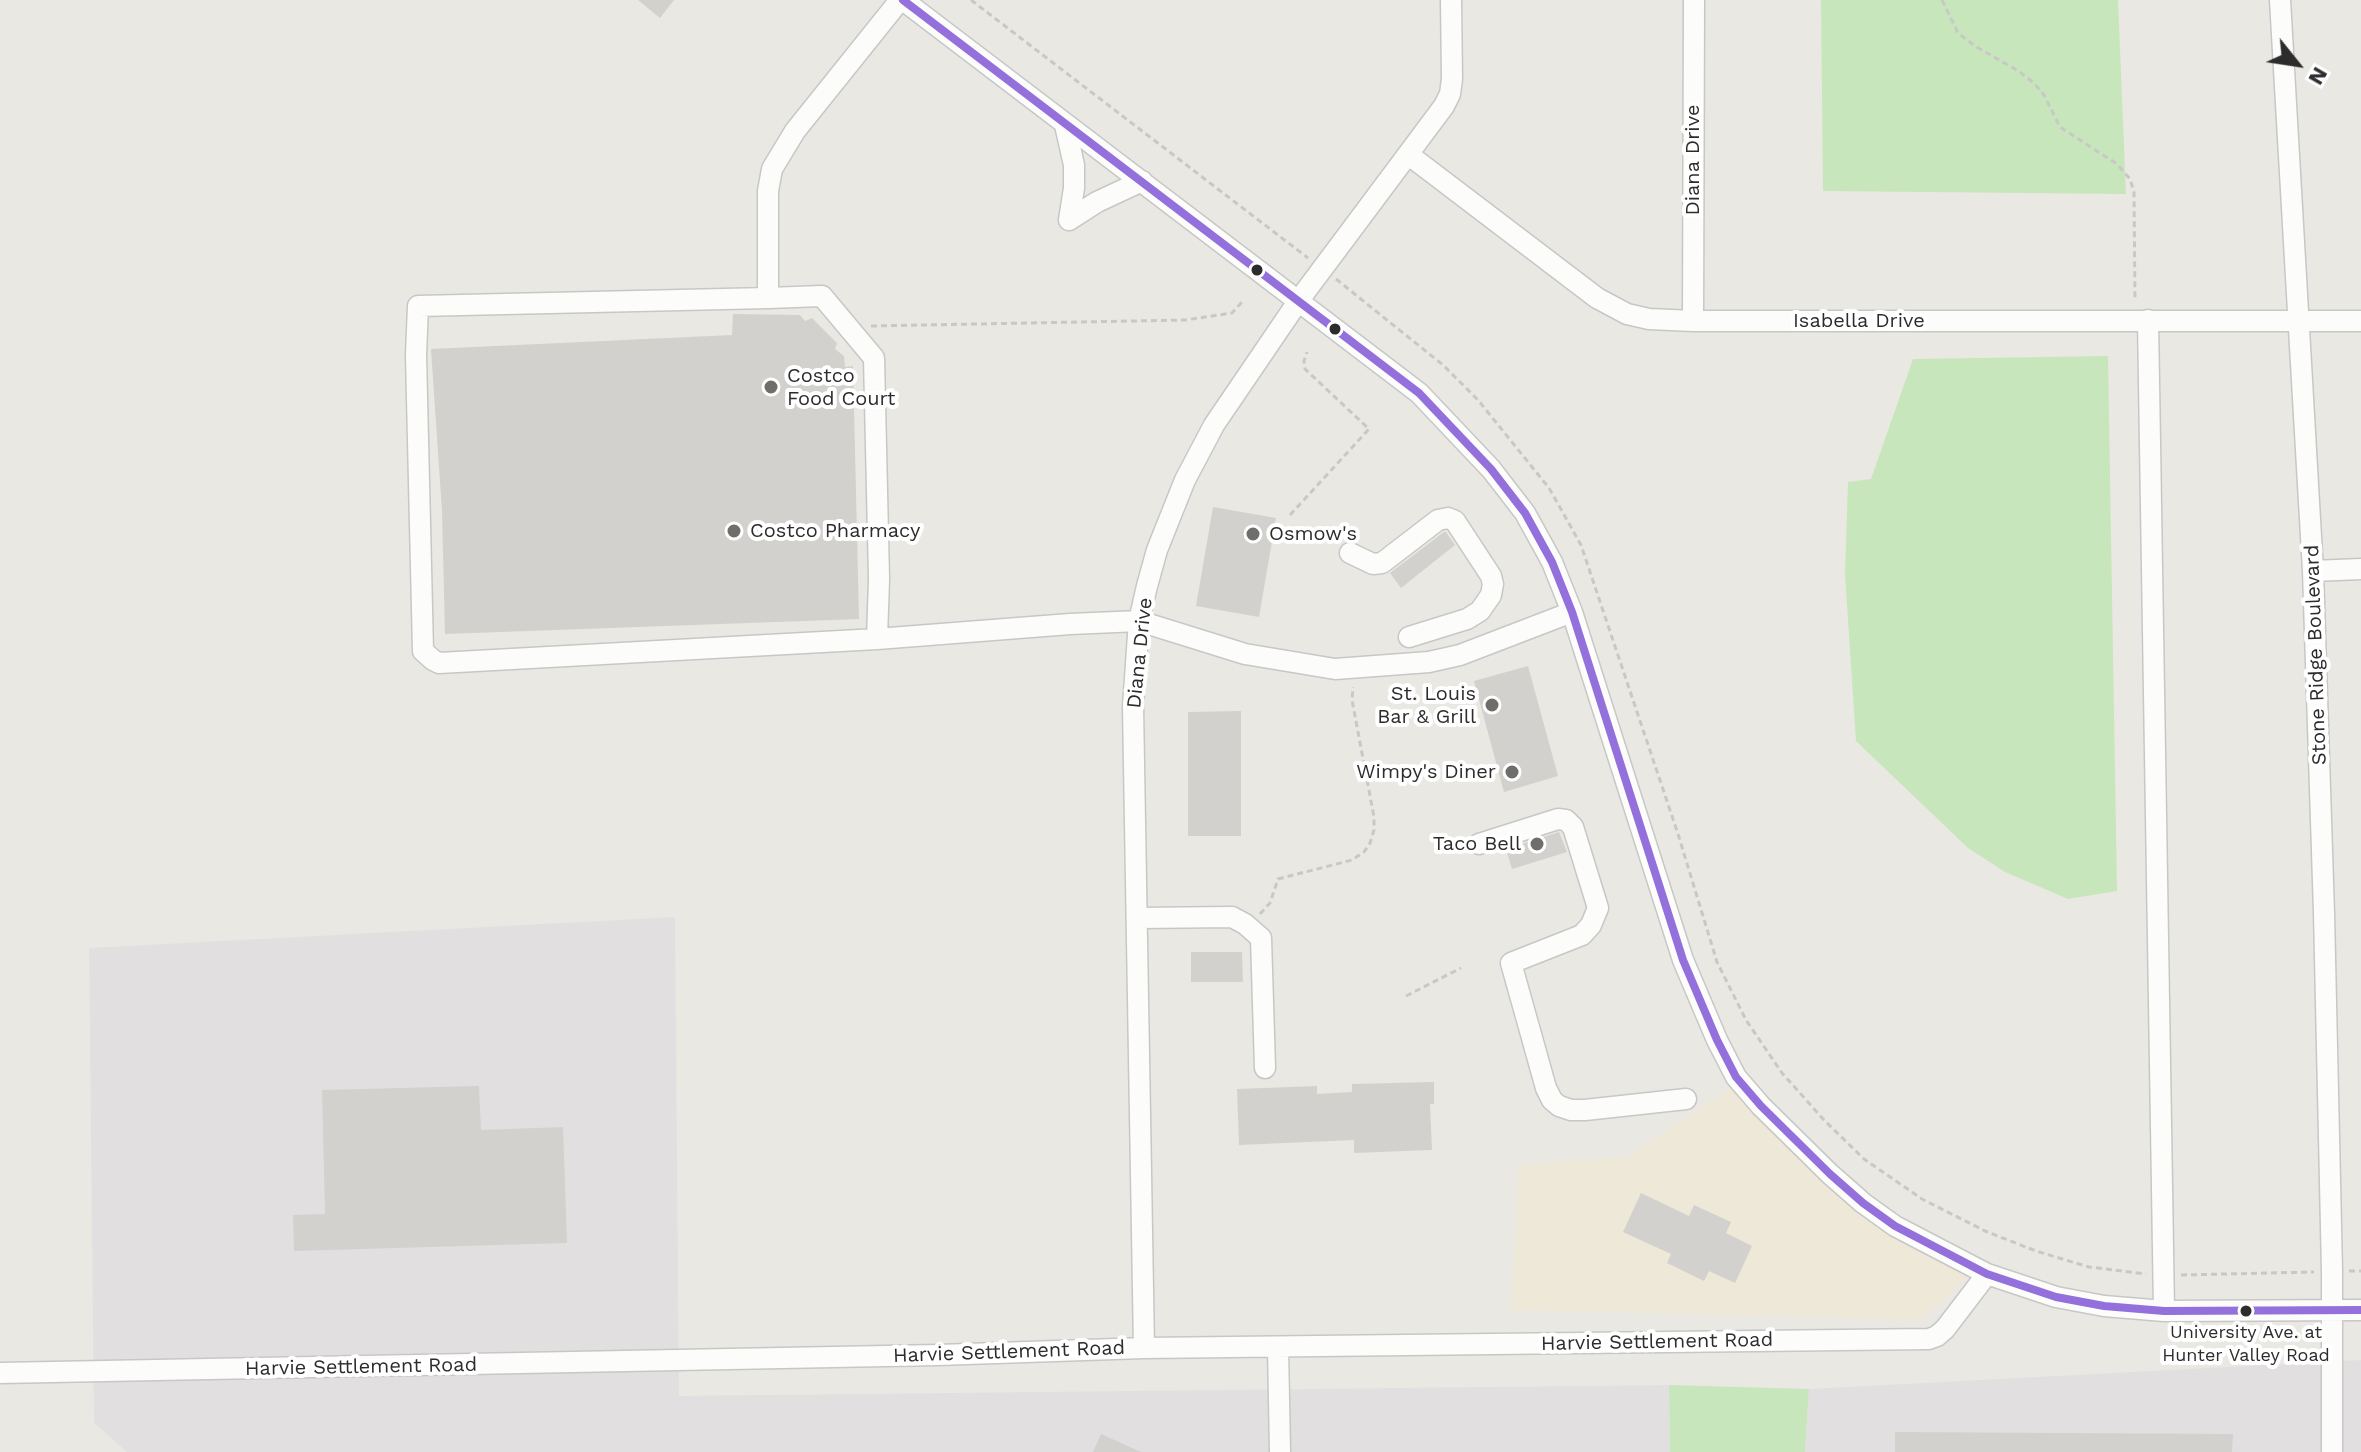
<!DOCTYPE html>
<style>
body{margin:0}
#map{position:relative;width:2361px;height:1452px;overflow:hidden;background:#eae8e2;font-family:"Work Sans",sans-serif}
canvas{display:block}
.north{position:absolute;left:2257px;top:24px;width:80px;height:80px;-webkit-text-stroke:6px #fff;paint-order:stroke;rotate:120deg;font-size:22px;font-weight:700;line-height:32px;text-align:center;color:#2c2c2c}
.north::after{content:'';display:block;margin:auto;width:28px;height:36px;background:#2c2c2c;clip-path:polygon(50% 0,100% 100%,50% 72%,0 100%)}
</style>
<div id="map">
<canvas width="2361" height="1452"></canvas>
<div class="north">N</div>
</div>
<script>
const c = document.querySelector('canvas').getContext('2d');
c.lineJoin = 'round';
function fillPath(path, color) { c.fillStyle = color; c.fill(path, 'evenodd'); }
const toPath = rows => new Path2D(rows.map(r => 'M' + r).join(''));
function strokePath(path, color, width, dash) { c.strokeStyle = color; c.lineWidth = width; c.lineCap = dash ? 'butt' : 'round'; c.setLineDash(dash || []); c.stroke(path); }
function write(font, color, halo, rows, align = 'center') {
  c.font = font + ' "Work Sans",sans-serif'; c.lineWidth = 8; c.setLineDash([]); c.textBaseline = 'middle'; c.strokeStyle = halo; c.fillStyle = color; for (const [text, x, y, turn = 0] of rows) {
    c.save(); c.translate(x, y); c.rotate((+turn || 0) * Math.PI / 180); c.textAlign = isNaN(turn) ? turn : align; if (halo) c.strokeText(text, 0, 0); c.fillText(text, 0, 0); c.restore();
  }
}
const industrial = toPath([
 [675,917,679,1396,1669,1385,1670,1452,127,1452,94,1423,89,948],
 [2361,1360,2361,1452,1805,1452,1809,1389]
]);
const education = toPath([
 [1732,1087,1847,1201,1968,1277,1921,1320,1511,1310,1519,1164,1626,1157]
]);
const green = toPath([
 [1821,0,2118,0,2126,194,1823,191],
 [2108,356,2117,891,2068,899,2005,872,1968,848,1856,741,1845,574,1848,482,1871,479,1913,359],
 [1669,1385,1809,1389,1805,1452,1670,1452]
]);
const building = toPath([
 [638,0,674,0,660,18],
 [733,314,800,315,805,321,812,318,837,343,835,349,844,356,845,367,853,366,859,619,445,634,442,511,431,349,732,335],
 [1213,507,1276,518,1259,617,1196,606],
 [1444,532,1446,532,1455,545,1401,588,1390,573],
 [1528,666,1558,776,1504,792,1474,681],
 [1241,711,1241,836,1188,836,1188,712],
 [1559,832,1567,852,1512,869,1506,849],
 [1191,952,1242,952,1243,982,1191,982],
 [1434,1082,1434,1104,1430,1104,1432,1150,1354,1153,1354,1140,1239,1145,1237,1089,1317,1086,1317,1094,1352,1092,1352,1084],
 [479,1086,481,1130,563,1127,567,1243,294,1251,293,1215,325,1214,322,1090],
 [1641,1193,1689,1216,1694,1205,1731,1222,1726,1233,1752,1246,1735,1283,1709,1271,1704,1281,1667,1263,1671,1254,1623,1232],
 [1895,1432,2233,1434,2232,1452,1895,1452],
 [1101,1434,1141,1452,1093,1452]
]);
const path = toPath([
 [971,0,1308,258],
 [1942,0,1958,33,1975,46,2020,72,2035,84,2044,95,2060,127,2117,164,2130,179,2134,192,2135,301],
 [1336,279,1443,365,1478,400,1549,488,1581,545,1678,834,1717,962,1746,1020,1782,1073,1824,1120,1864,1159,1922,1199,1985,1231,2036,1251,2089,1267,2146,1274],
 [871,326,1185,320,1232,313,1242,302],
 [1290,515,1369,429,1305,369,1304,361,1307,352],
 [1260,914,1270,903,1278,879,1352,860,1364,852,1370,843,1374,830,1374,817,1352,700,1353,687],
 [1406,996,1461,968],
 [2349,1271,2361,1271],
 [2181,1275,2314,1272]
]);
const minor = toPath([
 [903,0,1419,393,1491,469,1525,513,1552,562,1572,612,1683,960,1717,1040,1736,1077,1761,1106,1830,1174,1863,1203,1895,1226,1987,1274,2056,1297,2104,1306,2164,1311,2361,1310],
 [2280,0,2313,571,2324,913,2332,1271,2332,1452],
 [1065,125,1074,165,1074,188,1069,220],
 [1409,155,1597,298,1627,314,1649,319,1693,321,2361,321],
 [1069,220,1097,202,1142,181],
 [768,298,822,296,874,358,879,579,877,639,1070,624,1139,621,1245,654,1335,669,1429,662,1460,655,1572,612],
 [2148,320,2164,1311],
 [1693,321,1694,0],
 [1350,553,1373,564,1382,563,1438,520,1448,518,1455,521,1491,576,1493,584,1491,595,1480,611,1467,619,1409,637],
 [2313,571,2361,569],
 [877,639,439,663,433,660,423,651,416,355,418,306,768,298,768,191,772,169,795,131,900,0],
 [1479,844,1558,819,1566,820,1573,827,1598,908,1591,925,1582,935,1511,963,1546,1088,1552,1100,1559,1106,1571,1110,1585,1110,1686,1099],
 [1138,918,1232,917,1245,924,1261,938,1265,1068],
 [1278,1347,1280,1452],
 [1144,1348,1133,706,1139,621,1147,586,1157,550,1185,480,1214,425,1299,300,1444,106,1450,94,1452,79,1451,0],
 [0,1373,938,1355,1144,1348,1929,1339,1937,1336,1945,1329,1987,1274]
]);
const bus1 = toPath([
 [903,0,1419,393,1491,469,1525,513,1552,562,1572,612,1683,960,1717,1040,1736,1077,1761,1106,1830,1174,1863,1203,1895,1226,1987,1274,2056,1297,2104,1306,2164,1311,2361,1310]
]);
const markers = [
 [1257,270,7,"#2c2c2c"],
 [1335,329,7,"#2c2c2c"],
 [771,387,8,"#6e6e6c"],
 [734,531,8,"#6e6e6c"],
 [1253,534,8,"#6e6e6c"],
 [1492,705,8,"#6e6e6c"],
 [1512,772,8,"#6e6e6c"],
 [1537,844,8,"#6e6e6c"],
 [2246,1311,7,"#2c2c2c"]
];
const busNames = [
 ["University Ave. at",2246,1333],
 ["Hunter Valley Road",2246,1356]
];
const streetNames = [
 ["Diana Drive",1693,160,-90],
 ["Isabella Drive",1859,321],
 ["Diana Drive",1140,653,-84],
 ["Stone Ridge Boulevard",2316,655,-92],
 ["Harvie Settlement Road",1657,1342,-1],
 ["Harvie Settlement Road",1009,1352,-2],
 ["Harvie Settlement Road",361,1367,-1]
];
const poiNames = [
 ["Costco",787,376],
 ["Food Court",787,399],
 ["Costco Pharmacy",750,531],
 ["Osmow's",1269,534],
 ["St. Louis",1476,694,"right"],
 ["Bar & Grill",1476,717,"right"],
 ["Wimpy's Diner",1496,772,"right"],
 ["Taco Bell",1521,844,"right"]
];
fillPath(industrial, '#e2dfe1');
fillPath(education, '#ede8d7');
fillPath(green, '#c8e6bb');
fillPath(building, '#d3d1cd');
strokePath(minor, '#c8c7c7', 23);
strokePath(path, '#c8c8c7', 3, [6, 4]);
strokePath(minor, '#fcfcfb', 20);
strokePath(bus1, '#9370db', 8);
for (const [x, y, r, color] of markers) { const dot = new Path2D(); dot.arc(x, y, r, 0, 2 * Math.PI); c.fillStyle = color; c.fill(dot); strokePath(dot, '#fff', 3); }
write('18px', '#2c2c2c', '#fff', busNames);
write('20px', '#2c2c2c', '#fff', streetNames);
write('20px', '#2c2c2c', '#fff', poiNames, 'left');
</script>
